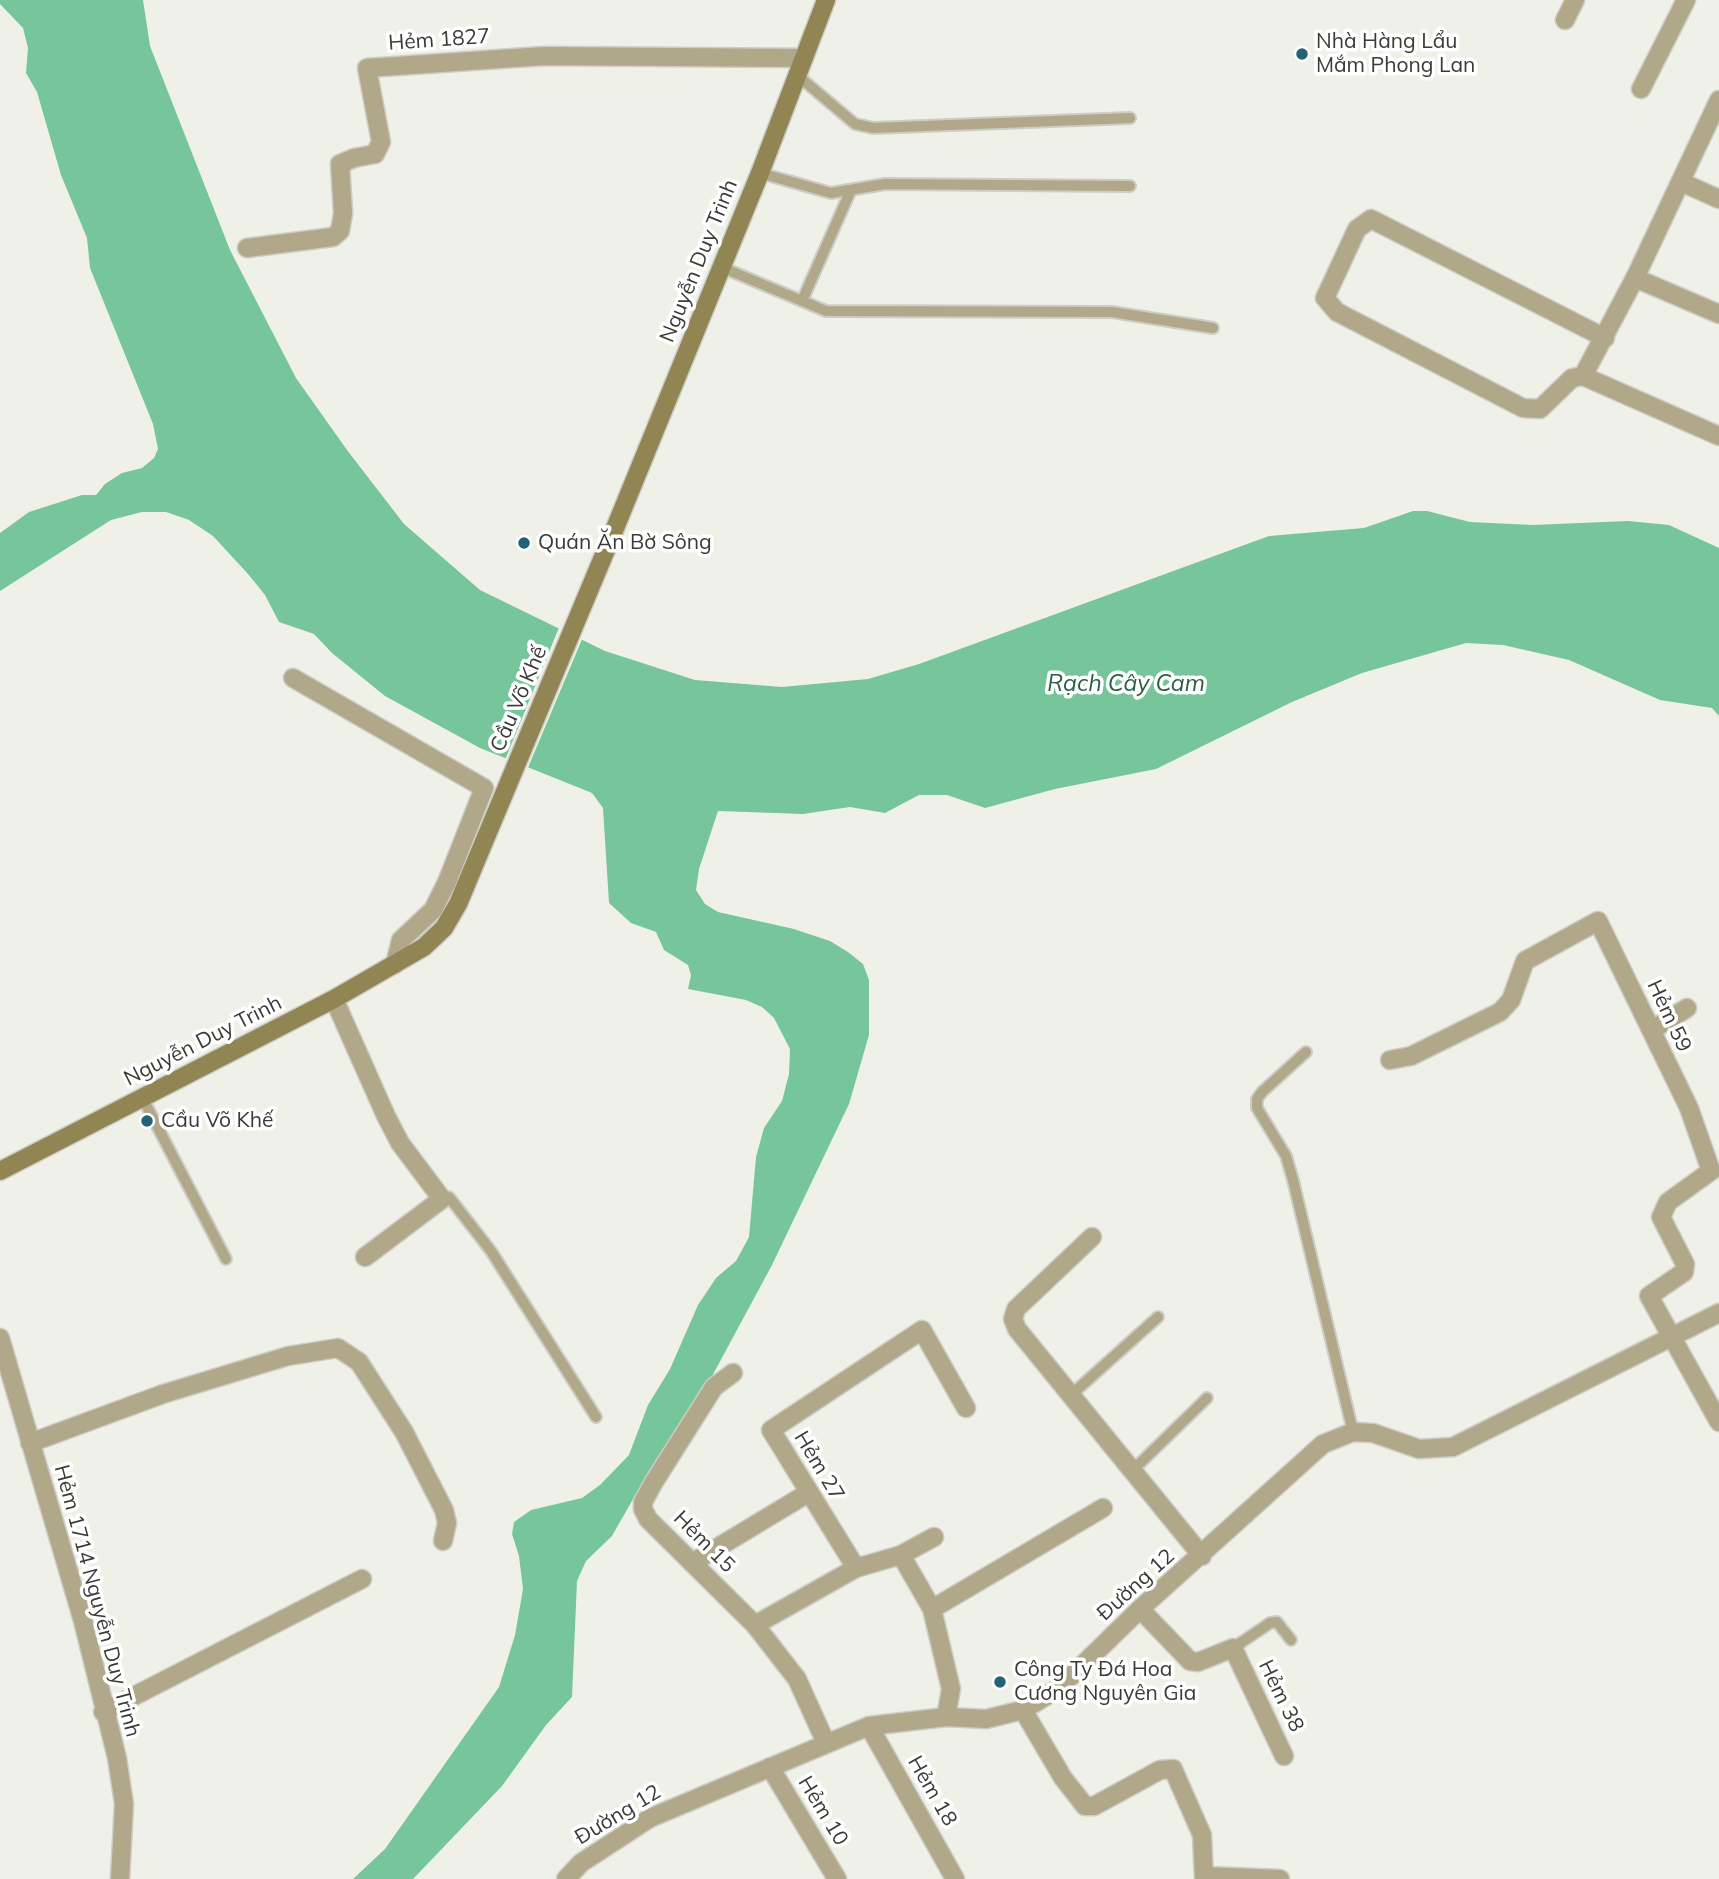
<!DOCTYPE html>
<meta charset="utf-8">
<style>
body{margin:0}
canvas{display:block;background:#eff1e9}
</style>
<canvas width="1719" height="1879"></canvas>
<script>
const c = document.querySelector('canvas').getContext('2d');
c.lineJoin = 'round';
function fillPath(path, color) { c.fillStyle = color; c.fill(path, 'evenodd'); }
const toPath = rows => new Path2D(rows.map(r => 'M' + r).join(''));
function strokePath(path, color, width, dash) { c.strokeStyle = color; c.lineWidth = width; c.lineCap = dash ? 'butt' : 'round'; c.setLineDash(dash || []); c.stroke(path); }
function write(font, color, halo, rows, align = 'center') {
  c.font = font + ' Mulish,sans-serif'; c.lineWidth = 7; c.setLineDash([]); c.textBaseline = 'middle'; c.strokeStyle = halo; c.fillStyle = color; for (const [text, x, y, turn = 0] of rows) {
    c.save(); c.translate(x, y); c.rotate((+turn || 0) * Math.PI / 180); c.textAlign = isNaN(turn) ? turn : align; if (halo) c.strokeText(text, 0, 0); c.fillText(text, 0, 0); c.restore();
  }
}
const water = toPath([
 [0,0,143,0,150,46,230,250,296,378,347,450,404,524,480,590,605,651,695,680,782,687,868,679,919,664,1269,536,1364,528,1413,511,1427,511,1470,522,1533,525,1628,521,1669,525,1719,548,1719,716,1712,708,1660,700,1569,660,1503,645,1466,643,1362,673,1292,702,1156,769,1055,789,985,808,947,795,919,795,885,813,850,807,803,814,718,811,699,869,696,890,705,904,718,912,794,929,830,941,848,952,863,964,869,980,869,1035,849,1104,772,1265,710,1380,637,1492,612,1536,586,1561,577,1581,572,1697,546,1725,502,1786,413,1879,353,1879,385,1849,499,1687,515,1635,523,1589,519,1556,512,1534,514,1522,531,1510,582,1498,600,1485,629,1455,648,1405,670,1369,698,1305,716,1278,736,1261,749,1237,756,1157,764,1128,782,1101,789,1074,790,1049,774,1018,762,1007,746,1000,688,989,691,975,688,965,664,950,656,932,631,923,609,903,603,808,592,793,480,748,385,696,332,653,314,634,279,622,265,595,248,574,213,536,189,520,166,512,142,512,111,520,0,591,0,533,29,512,82,495,96,495,105,484,122,473,142,468,154,458,158,449,153,424,90,268,87,238,61,175,37,92,26,73,28,48,23,28,0,4]
]);
const pier = toPath([
 [560,625,583,637,527,770,505,760]
]);
const service = toPath([
 [797,75,855,124,873,128,1130,118],
 [760,173,831,193,885,184,1130,186],
 [721,267,826,311,1112,312,1213,328],
 [802,301,851,190],
 [1306,1052,1262,1092,1257,1099,1257,1108,1286,1156,1293,1180,1353,1432],
 [142,1097,226,1259],
 [442,1199,449,1197,491,1251,596,1417],
 [1071,1395,1158,1317],
 [1133,1470,1207,1398],
 [1233,1648,1270,1623,1277,1622,1291,1640]
]);
const minor = toPath([
 [1565,20,1575,0],
 [1641,89,1686,0],
 [1681,182,1719,199],
 [247,248,333,237,340,231,343,213,340,164,354,158,375,154,381,142,367,68,544,56,804,58],
 [1635,278,1719,314],
 [1605,338,1371,219,1357,229,1325,298,1337,312,1523,408,1540,409,1572,378,1583,376,1719,436],
 [1583,376,1635,278,1719,100],
 [293,678,484,788,447,882,433,910,401,940,395,964],
 [334,999,386,1116,400,1143,442,1199,365,1257],
 [1652,1030,1687,1008],
 [1390,1060,1411,1056,1500,1012,1511,1000,1525,961,1598,921,1689,1108,1711,1171,1668,1202,1661,1217,1685,1264,1684,1272,1649,1296,1719,1422],
 [1092,1237,1016,1309,1013,1319,1017,1329,1202,1556],
 [0,1338,83,1621,117,1758,124,1804,120,1879],
 [733,1373,714,1387,654,1482,643,1502,643,1509,648,1519,755,1625,797,1679,826,1743],
 [30,1443,163,1394,288,1356,338,1348,359,1362,404,1432,444,1510,447,1523,443,1541],
 [901,1555,934,1537],
 [692,1563,808,1493],
 [932,1609,1103,1508],
 [1140,1609,1190,1661,1198,1662,1233,1648,1284,1756],
 [755,1625,856,1568],
 [1023,1710,1063,1778,1085,1806,1094,1806,1160,1770,1173,1769,1202,1835,1204,1879],
 [103,1712,362,1579],
 [946,1717,951,1689,932,1609,901,1555,856,1568,771,1430,922,1330,966,1408],
 [869,1726,955,1879],
 [770,1767,837,1879],
 [1204,1876,1280,1879],
 [566,1879,581,1863,650,1818,869,1726,946,1717,986,1719,1023,1710,1059,1688,1140,1609,1323,1444,1353,1432,1373,1433,1419,1449,1453,1447,1719,1313]
]);
const secondary = toPath([
 [0,1171,334,999,424,947,444,928,458,904,611,538,760,173,826,0]
]);
const markers = [
 [1302,54,7,"#226377"],
 [524,543,7,"#226377"],
 [147,1121,7,"#226377"],
 [1000,1682,7,"#226377"]
];
const streetNames = [
 ["Hẻm 1827",439,40,-4],
 ["Nguyễn Duy Trinh",699,261,-68],
 ["Cầu Võ Khế",519,699,-67],
 ["Hẻm 59",1669,1016,65],
 ["Nguyễn Duy Trinh",203,1041,-27],
 ["Hẻm 27",819,1466,59],
 ["Hẻm 15",704,1542,45],
 ["Đường 12",1136,1585,-42],
 ["Hẻm 1714 Nguyễn Duy Trinh",97,1601,75],
 ["Hẻm 38",1281,1696,64],
 ["Hẻm 18",932,1791,60],
 ["Hẻm 10",823,1811,59],
 ["Đường 12",618,1815,-31]
];
const poiNames = [
 ["Nhà Hàng Lẩu",1316,42],
 ["Mắm Phong Lan",1316,66],
 ["Quán Ăn Bờ Sông",538,543],
 ["Cầu Võ Khế",161,1121],
 ["Công Ty Đá Hoa",1014,1670],
 ["Cương Nguyên Gia",1014,1694]
];
const waterNames = [
 ["Rạch Cây Cam",1126,684]
];
fillPath(water, '#77c69b');
fillPath(pier, '#eff1e9');
strokePath(service, '#cbcdc6', 14);
strokePath(minor, '#cbcdc6', 21);
strokePath(secondary, '#cbcdc6', 21);
strokePath(service, '#b0a888', 10);
strokePath(minor, '#b0a888', 18);
strokePath(secondary, '#918554', 18);
for (const [x, y, r, color] of markers) { const dot = new Path2D(); dot.arc(x, y, r, 0, 2 * Math.PI); c.fillStyle = color; c.fill(dot); strokePath(dot, '#fff', 2.5); }
write('21px', '#3a3b38', '#fff', streetNames);
write('21px', '#3a3b38', '#fff', poiNames, 'left');
write('italic 23px', '#276144', '#fff', waterNames);
</script>
